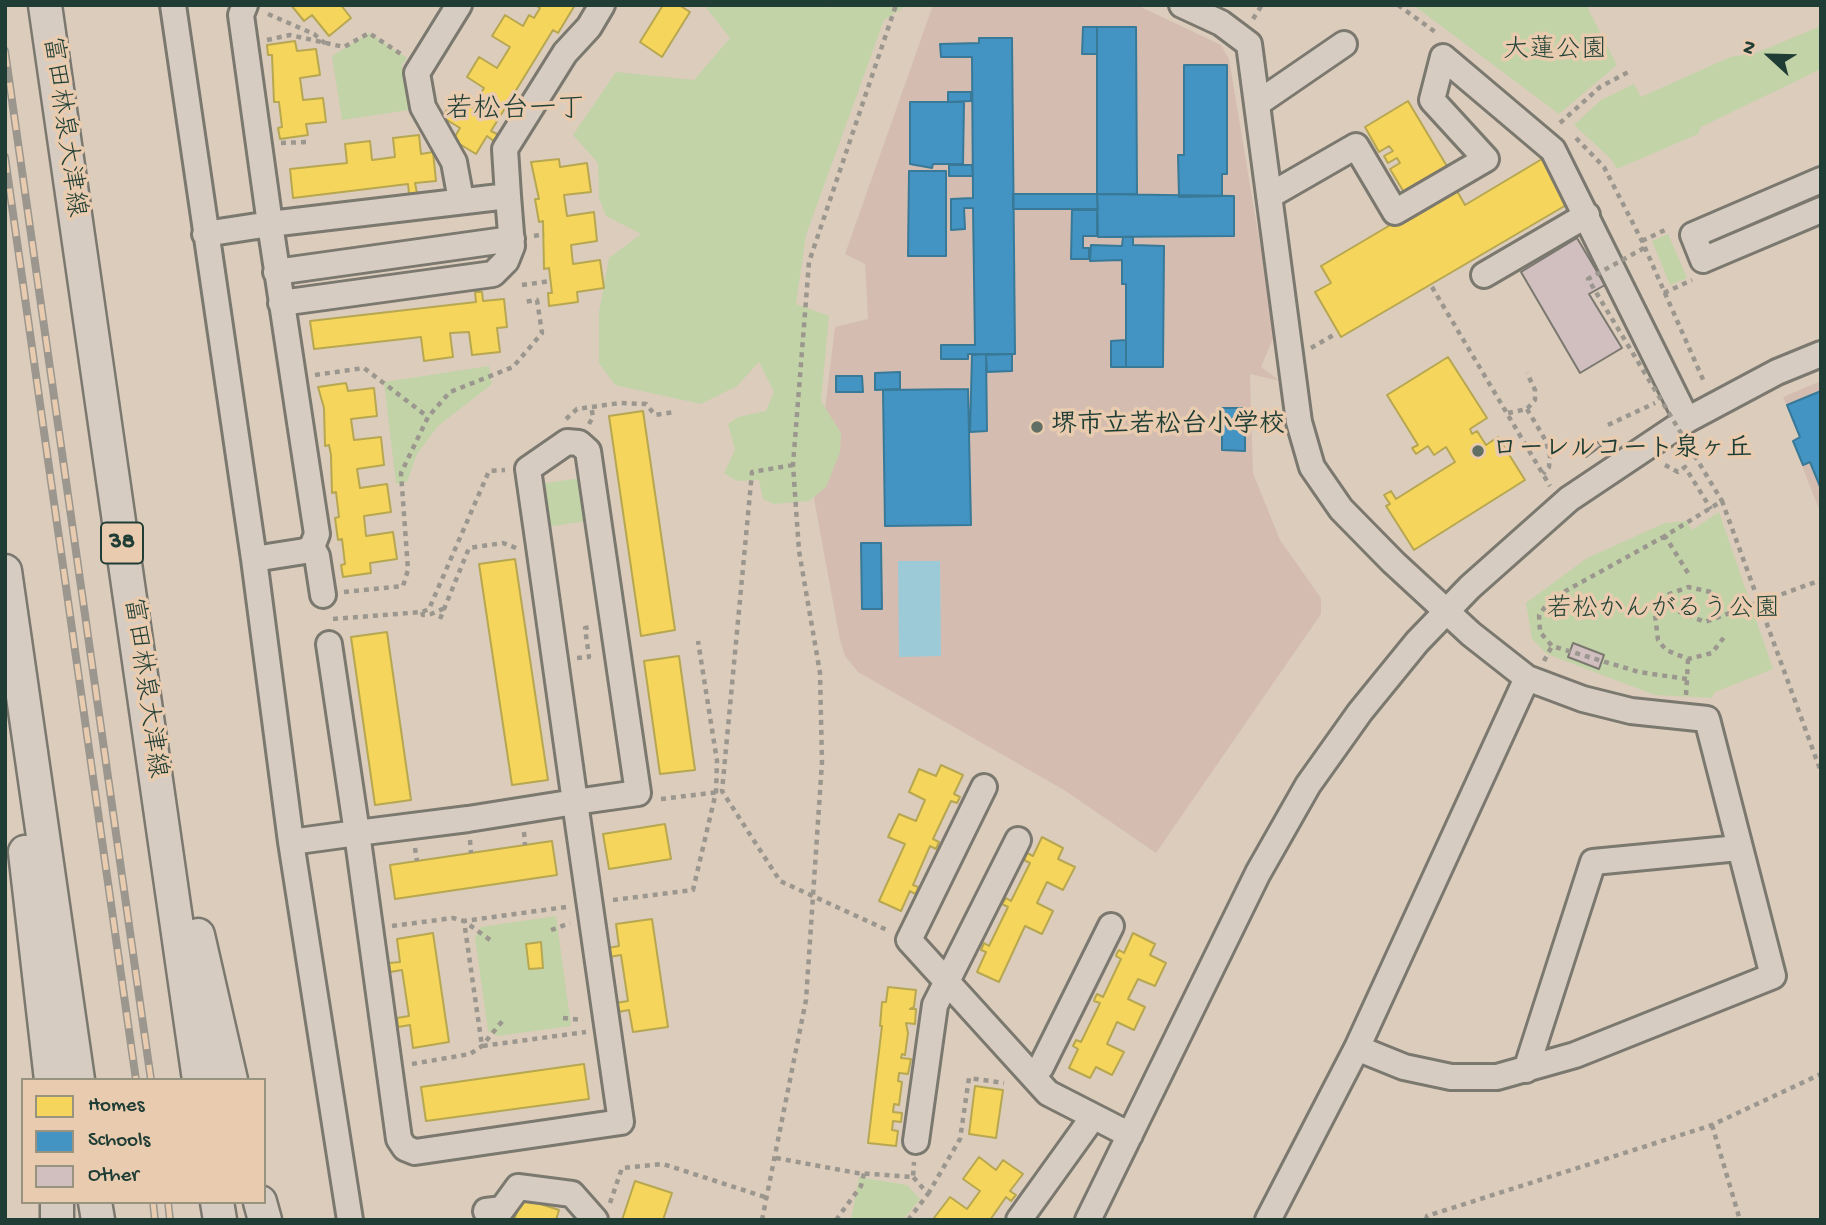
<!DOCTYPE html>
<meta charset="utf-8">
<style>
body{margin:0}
#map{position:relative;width:1826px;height:1225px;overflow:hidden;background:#dcccbc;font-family:"Gochi Hand",sans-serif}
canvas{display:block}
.frame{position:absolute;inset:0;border:7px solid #1f3d34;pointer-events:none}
.legend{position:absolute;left:21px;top:1078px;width:245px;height:126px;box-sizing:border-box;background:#e9ccaf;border:2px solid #98937e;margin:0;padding:9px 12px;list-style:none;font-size:21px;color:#1f3d34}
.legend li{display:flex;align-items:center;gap:14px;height:35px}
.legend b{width:35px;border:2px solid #98937e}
.north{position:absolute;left:1735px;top:21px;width:70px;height:70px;-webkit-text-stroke:5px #e9ccaf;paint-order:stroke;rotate:292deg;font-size:19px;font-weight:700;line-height:28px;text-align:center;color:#1f3d34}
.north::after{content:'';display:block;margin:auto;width:24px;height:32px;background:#1f3d34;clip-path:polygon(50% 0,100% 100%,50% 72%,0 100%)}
</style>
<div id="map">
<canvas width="1826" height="1225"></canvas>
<div class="frame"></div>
<ul class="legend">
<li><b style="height:19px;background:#f6d55c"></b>Homes</li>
<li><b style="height:19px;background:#4393c3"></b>Schools</li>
<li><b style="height:19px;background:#d0bfbe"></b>Other</li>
</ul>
<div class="north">N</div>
</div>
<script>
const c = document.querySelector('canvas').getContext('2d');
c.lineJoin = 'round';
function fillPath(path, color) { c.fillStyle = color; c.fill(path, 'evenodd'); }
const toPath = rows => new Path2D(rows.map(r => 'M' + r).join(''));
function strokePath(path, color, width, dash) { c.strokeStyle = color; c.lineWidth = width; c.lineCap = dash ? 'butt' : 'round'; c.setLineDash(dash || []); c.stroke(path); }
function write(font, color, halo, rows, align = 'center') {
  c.font = font + ' "Gochi Hand","Klee One",sans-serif'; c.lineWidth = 7; c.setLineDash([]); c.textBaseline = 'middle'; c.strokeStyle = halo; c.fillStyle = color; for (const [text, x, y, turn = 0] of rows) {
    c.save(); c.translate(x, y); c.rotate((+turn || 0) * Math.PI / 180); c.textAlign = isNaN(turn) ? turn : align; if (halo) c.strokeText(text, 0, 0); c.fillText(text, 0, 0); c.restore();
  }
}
const built = toPath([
 [933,5,1137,5,1221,45,1229,59,1275,334,1261,367,1280,381,1250,374,1253,473,1280,540,1321,598,1321,614,1156,853,1064,790,858,672,845,656,840,640,814,499,835,327,868,319,865,264,845,254],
 [1821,381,1821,514,1792,441,1800,437,1783,397]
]);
const green = toPath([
 [704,5,828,5,831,8,837,5,908,5,884,20,806,235,796,304,829,316,821,401,841,433,840,452,826,487,809,501,774,504,763,499,759,480,737,481,724,473,735,450,728,424,738,417,766,411,774,392,759,362,737,386,701,404,615,385,599,363,599,312,609,258,641,234,606,216,599,198,598,163,573,135,616,72,694,80,730,38],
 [1413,5,1586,5,1617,65,1559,114],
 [1821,26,1821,69,1701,127,1698,134,1617,169,1611,159,1574,125,1601,100,1634,84,1641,97,1730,57,1756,53],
 [369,33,407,58,402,65,409,110,342,120,332,56],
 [1668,234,1687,278,1670,285,1652,241],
 [489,366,492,384,438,426,417,454,407,482,396,484,384,382],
 [581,478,587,521,546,527,539,484],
 [1719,512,1773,669,1715,692,1712,698,1655,695,1547,654,1532,639,1526,603,1587,558,1665,523,1686,521,1692,530],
 [556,916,571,1026,497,1036,488,1031,475,937,481,927],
 [859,1177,907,1185,920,1199,903,1220,851,1220]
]);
const water = toPath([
 [898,561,940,561,941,656,899,657]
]);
const homes = toPath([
 [291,5,341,5,351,18,329,36,312,15,304,21,291,5],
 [535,5,575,5,558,33,553,30,491,131,499,135,495,142,487,136,476,154,453,140,460,128,442,117,455,97,472,108,484,88,467,77,479,57,497,68,510,47,492,36,505,15,523,26,529,15,534,18,540,8,535,5],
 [663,5,679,5,690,12,662,57,640,42,663,5],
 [295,41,297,51,316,49,320,75,300,78,303,100,323,98,326,122,306,124,308,135,280,139,278,128,282,127,279,102,274,102,272,55,268,55,267,45,295,41],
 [1408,101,1448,168,1405,194,1390,169,1400,163,1397,158,1388,163,1384,156,1393,151,1389,146,1379,152,1365,127,1408,101],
 [419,135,421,154,433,152,436,181,415,183,417,193,409,194,408,184,293,198,290,169,347,163,345,144,370,141,372,160,395,157,393,138,419,135],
 [559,159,560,167,587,163,591,192,564,195,567,216,594,212,597,241,571,245,573,264,600,260,604,288,577,292,578,302,549,306,548,293,552,293,549,268,544,269,543,221,539,222,535,199,539,199,531,162,559,159],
 [1542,159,1568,204,1341,337,1315,292,1331,283,1321,266,1436,198,1453,184,1465,205,1542,159],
 [475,292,482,292,483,301,504,299,507,327,497,328,500,352,472,355,469,332,450,333,453,357,424,361,421,337,314,349,310,321,476,302,475,292],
 [1448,357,1487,418,1470,429,1472,434,1477,431,1486,445,1498,437,1525,480,1414,550,1386,506,1390,504,1384,495,1391,491,1396,499,1455,462,1446,447,1434,455,1428,446,1416,454,1412,448,1418,445,1387,395,1448,357],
 [346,383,348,391,374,388,377,416,351,419,354,440,381,437,384,465,357,469,360,488,387,484,391,512,364,516,366,536,393,532,397,559,370,563,371,573,343,577,341,565,345,564,342,539,338,540,335,518,339,517,336,492,332,493,331,455,329,445,325,446,324,408,318,387,346,383],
 [643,411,675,630,641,636,609,416,643,411],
 [515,559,548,780,512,785,479,564,515,559],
 [387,632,411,800,375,805,351,637,387,632],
 [679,656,695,770,660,774,644,661,679,656],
 [941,765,963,775,954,794,960,797,957,803,951,801,933,839,939,842,936,849,930,846,913,885,918,887,917,891,915,894,910,891,901,911,879,901,905,844,888,837,899,814,916,821,925,800,909,792,919,769,936,776,941,765],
 [665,824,671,859,609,869,603,834,665,824],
 [1042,837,1063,848,1058,859,1075,867,1063,890,1047,882,1037,903,1053,911,1042,934,1025,926,999,982,977,972,986,952,981,950,984,943,989,946,1008,907,1002,904,1006,898,1011,901,1030,863,1024,860,1027,853,1033,856,1042,837],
 [552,841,557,875,395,899,390,865,552,841],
 [652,919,668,1027,633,1032,629,1010,618,1012,616,1003,628,1001,621,955,609,957,608,948,619,946,616,924,652,919],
 [433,933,449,1042,413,1048,410,1025,398,1027,397,1018,409,1016,402,970,390,972,389,963,400,962,397,939,433,933],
 [1133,933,1155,944,1150,955,1166,963,1155,986,1138,979,1128,999,1145,1007,1134,1030,1117,1022,1107,1044,1124,1052,1112,1075,1096,1067,1090,1078,1069,1068,1078,1049,1073,1046,1076,1040,1081,1042,1100,1003,1094,1001,1095,998,1097,994,1103,997,1121,959,1116,956,1117,953,1119,950,1124,953,1133,933],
 [541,942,543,968,529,969,526,944,541,942],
 [888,987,916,990,914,1007,910,1009,916,1009,915,1024,906,1023,908,1033,905,1055,902,1054,901,1058,911,1059,908,1074,899,1073,898,1081,902,1082,899,1105,894,1104,893,1112,902,1113,901,1122,893,1121,892,1130,898,1131,896,1146,868,1143,882,1026,880,1026,882,1002,886,1002,888,987],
 [584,1064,589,1099,426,1121,421,1087,584,1064],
 [975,1086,1003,1090,996,1138,969,1134,975,1086],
 [979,1157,996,1170,1003,1160,1023,1174,1010,1191,1016,1195,1011,1201,1006,1197,990,1220,937,1220,934,1218,950,1197,967,1209,980,1191,963,1179,979,1157],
 [635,1181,672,1193,663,1220,622,1220,635,1181],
 [522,1198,559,1210,556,1220,514,1220,522,1198]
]);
const schools = toPath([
 [1083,27,1097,27,1097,54,1082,54,1083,27],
 [1097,27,1136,27,1137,194,1097,194,1097,27],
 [979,38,1012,38,1015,354,968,354,968,359,941,359,941,345,975,345,973,208,964,208,965,229,951,230,951,199,973,198,972,57,941,57,940,44,979,43,979,38],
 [1184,65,1227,65,1227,174,1222,174,1222,196,1179,197,1178,155,1184,155,1184,65],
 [948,92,971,92,971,101,948,102,948,92],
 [910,102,964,102,963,164,933,164,932,168,910,164,910,102],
 [949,165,972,165,973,176,949,176,949,165],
 [909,171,946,171,946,256,908,256,909,171],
 [1013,194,1097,194,1098,209,1013,209,1013,194],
 [1097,194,1234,196,1234,236,1098,237,1097,194],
 [1072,210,1097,210,1097,236,1083,236,1083,248,1089,248,1089,259,1071,259,1072,210],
 [1123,237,1133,237,1133,245,1164,246,1163,367,1126,367,1126,284,1122,284,1122,260,1090,261,1091,245,1122,246,1123,237],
 [1126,340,1126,367,1111,367,1111,341,1126,340],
 [986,354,987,431,970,432,972,355,986,354],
 [1012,354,1012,371,987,372,986,355,1012,354],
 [900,372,900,389,875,390,875,373,900,372],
 [836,376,862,376,863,392,836,392,836,376],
 [968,389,971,525,885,526,883,390,968,389],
 [1821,391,1821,489,1810,462,1803,465,1793,441,1800,437,1787,405,1821,391],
 [1222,408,1245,408,1245,451,1222,450,1222,408],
 [861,543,881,543,882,609,862,609,861,543]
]);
const building = toPath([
 [1577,238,1605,285,1589,294,1622,348,1580,373,1521,272,1577,238],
 [1598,442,1601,446,1586,457,1583,452,1598,442],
 [1573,643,1604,655,1599,669,1568,657,1573,643]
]);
const path = toPath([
 [1398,5,1438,34],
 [268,14,314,34,327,45],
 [1253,19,1262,5],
 [267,40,290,35,344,47,369,33,401,54],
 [1560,123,1600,87,1632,70],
 [1576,138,1604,167,1642,241,1705,384],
 [281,143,306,142],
 [534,236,544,234],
 [1642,241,1669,228],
 [522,285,551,281],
 [1432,287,1550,486],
 [1664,293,1692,280],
 [1311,348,1337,333],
 [315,375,364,368,428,417],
 [1527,409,1546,441,1550,456,1549,467,1543,474],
 [1508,413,1527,409,1535,400,1535,390,1527,373],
 [566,419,577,409,620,403,646,404,655,415,675,412],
 [589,424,593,417,591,406],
 [1608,425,1655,403],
 [793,465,752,472,722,791,780,881,887,930],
 [1665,465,1678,472,1685,467,1711,509],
 [1665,536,1551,599,1539,615,1540,632,1552,646,1639,672,1687,679,1688,659],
 [1688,573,1665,536,1722,501,1821,772],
 [344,592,403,586,408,570,401,473,428,417,450,392,513,367,542,333,537,300,524,302],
 [1711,592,1688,587,1667,595,1655,615,1658,640,1666,650,1688,659,1712,653,1725,636],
 [1660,604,1705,622,1821,580],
 [422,612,423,615,431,614,445,608],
 [333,619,422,612,429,609,489,471,505,470],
 [440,619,469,548,503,543,516,548],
 [577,658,589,657,585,628,591,627],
 [1544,661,1552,646],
 [1686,695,1687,679],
 [661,799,719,792],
 [524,832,525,845],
 [470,840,471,853],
 [415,848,417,861],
 [613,900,693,890,716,792,717,761,698,641],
 [566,907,464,921,482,1046,586,1032],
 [392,926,453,918,464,921,493,942],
 [551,930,570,923],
 [563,1018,583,1020],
 [412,1064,470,1054,482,1046,504,1019],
 [1712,1125,1740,1220],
 [776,1158,857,1173,913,1177,914,1162],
 [928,1194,960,1139,969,1078,1004,1083],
 [610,1203,622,1168,663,1164,768,1198],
 [762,1220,806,1000,822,762,820,673,799,551,793,465,809,262,896,5],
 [836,1220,861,1186,864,1173],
 [908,1220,928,1194,913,1177],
 [1426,1220,1427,1216,1712,1125,1821,1074]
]);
const minor = toPath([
 [173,5,254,559,291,842,350,1220],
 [245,5,241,15,270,224,508,196,512,246,506,261,493,274,281,303],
 [459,5,417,73,423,107,454,162,461,200],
 [1182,5,1221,23,1249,44,1299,422,1312,467,1341,509,1393,562,1471,634,1527,678,1583,699,1631,711,1707,719,1773,976,1575,1055,1497,1077,1451,1077,1404,1067,1357,1048],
 [1258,103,1344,44],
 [1821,180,1693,235,1703,260,1821,210],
 [508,196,505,149,565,53,589,27,602,5],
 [1269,196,1356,146,1395,212,1486,159,1432,100,1443,57,1553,150,1687,420],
 [205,234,270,224,313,508,317,534,312,547,305,551,254,559],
 [276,272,512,239],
 [1484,275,1587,215],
 [312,547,317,556,323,595],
 [984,787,909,940,1048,1093,1130,1135],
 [291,842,357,833,468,819,575,802,638,793,588,451,579,443,567,442,528,469,539,546,575,802,621,1122,415,1152,405,1148,399,1139,357,833,329,644],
 [1526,1070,1593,862,1739,848],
 [1032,1075,1041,1067,1111,926],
 [916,1141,935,1005,1018,840],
 [486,1211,502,1209,518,1187,572,1194,595,1220],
 [1019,1220,1093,1117],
 [1088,1220,1258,873,1308,785,1360,712,1417,642,1470,587,1569,499,1687,420,1777,372,1821,354],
 [1268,1220,1357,1048,1527,678]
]);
const major = toPath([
 [45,5,199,1080],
 [5,571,78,1080],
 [25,852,51,1080],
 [198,935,231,1080],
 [57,1202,57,1220],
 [95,1202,98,1220],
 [217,1202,220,1220],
 [260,1202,265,1220]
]);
const rail = toPath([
 [5,51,151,1080],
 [5,157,136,1080],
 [153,1202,155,1220],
 [168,1202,170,1220]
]);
const pathBridge = toPath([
 [1644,248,1588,279,1722,501]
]);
const markers = [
 [1037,427,7,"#616f64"],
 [1478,451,7,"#616f64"]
];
const shields = [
 [122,543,42]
];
const shieldNames = [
 ["38",122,543]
];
const parkNames = [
 ["大蓮公園",1555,52],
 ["若松かんがるう公園",1663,611]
];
const streetNames = [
 ["富田林泉大津線",62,127,82],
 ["富田林泉大津線",143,688,82]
];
const poiNames = [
 ["堺市立若松台小学校",1051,427],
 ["ローレルコート泉ヶ丘",1492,451]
];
const neighbourhoodNames = [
 ["若松台一丁",515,112]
];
fillPath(built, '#d4bdb0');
fillPath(green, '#c2d3a8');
fillPath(water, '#9dcad7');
fillPath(homes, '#f6d55c');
strokePath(homes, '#b6a750', 2);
fillPath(schools, '#4393c3');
strokePath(schools, '#387998', 2);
fillPath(building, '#d0bfbe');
strokePath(building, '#7a786f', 2);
strokePath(minor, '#7a786f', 30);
strokePath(major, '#7a786f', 37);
strokePath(path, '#9b978e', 4.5, [5, 5]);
strokePath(minor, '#d7ccc1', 24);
strokePath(major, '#d7ccc1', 32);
strokePath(rail, '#9b978e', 8);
strokePath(rail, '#e9ccaf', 5, [16]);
strokePath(pathBridge, '#9b978e', 4.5, [5, 5]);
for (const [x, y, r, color] of markers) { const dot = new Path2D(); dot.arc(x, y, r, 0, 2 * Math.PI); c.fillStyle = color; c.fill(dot); strokePath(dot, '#e9ccaf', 2.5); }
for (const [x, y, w] of shields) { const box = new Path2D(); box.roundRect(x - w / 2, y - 20.5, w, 41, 5); c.fillStyle = '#e9ccaf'; c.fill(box); strokePath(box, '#1f3d34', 2); }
write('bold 24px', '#1f3d34', null, shieldNames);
write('26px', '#264539', '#e9ccaf', parkNames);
write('26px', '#1f3d34', '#e9ccaf', streetNames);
write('bold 26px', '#1f3d34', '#e9ccaf', poiNames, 'left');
write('28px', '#1f3d34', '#e9ccaf', neighbourhoodNames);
</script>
